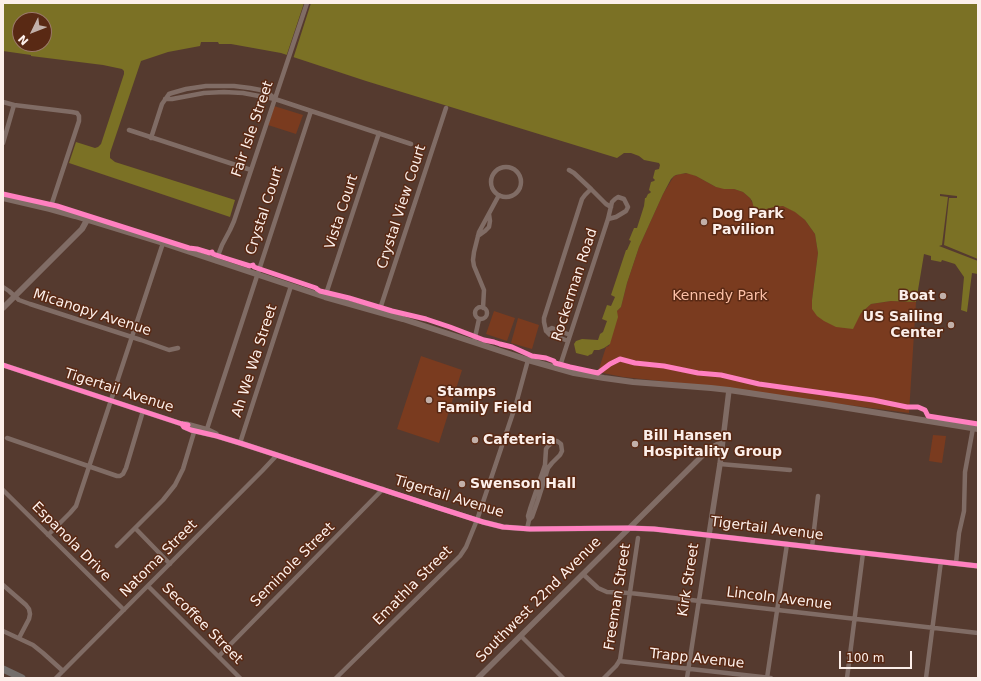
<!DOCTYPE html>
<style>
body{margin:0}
#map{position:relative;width:981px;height:681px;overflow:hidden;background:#553a2f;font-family:"DejaVu Sans",sans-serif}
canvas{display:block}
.frame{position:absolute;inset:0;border:4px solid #fcefea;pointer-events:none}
.north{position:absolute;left:12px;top:12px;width:40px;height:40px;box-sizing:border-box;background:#592914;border:1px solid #9a786a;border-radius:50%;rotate:227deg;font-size:11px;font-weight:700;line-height:16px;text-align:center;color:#fcefea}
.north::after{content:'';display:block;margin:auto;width:14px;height:18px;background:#c2b0a9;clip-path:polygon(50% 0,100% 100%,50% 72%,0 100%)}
.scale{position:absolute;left:839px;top:651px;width:73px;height:18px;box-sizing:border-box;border:2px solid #fcefea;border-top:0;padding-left:5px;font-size:12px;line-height:14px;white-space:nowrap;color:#fcefea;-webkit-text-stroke:3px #592914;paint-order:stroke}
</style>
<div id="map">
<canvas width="981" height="681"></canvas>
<div class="frame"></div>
<div class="north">N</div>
<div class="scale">100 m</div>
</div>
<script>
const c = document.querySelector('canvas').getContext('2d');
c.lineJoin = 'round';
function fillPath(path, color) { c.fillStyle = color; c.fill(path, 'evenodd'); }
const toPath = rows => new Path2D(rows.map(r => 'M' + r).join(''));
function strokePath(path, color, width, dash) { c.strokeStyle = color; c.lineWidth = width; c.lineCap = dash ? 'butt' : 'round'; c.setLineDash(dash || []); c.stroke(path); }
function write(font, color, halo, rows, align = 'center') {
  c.font = font + ' "DejaVu Sans",sans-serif'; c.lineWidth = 3; c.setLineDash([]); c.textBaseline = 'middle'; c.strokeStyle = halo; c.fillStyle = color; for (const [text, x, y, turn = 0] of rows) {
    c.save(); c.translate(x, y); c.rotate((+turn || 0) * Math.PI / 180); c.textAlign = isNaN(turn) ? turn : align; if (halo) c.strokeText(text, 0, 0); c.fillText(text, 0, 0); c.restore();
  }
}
const green = toPath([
 [274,106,303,115,296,134,268,125],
 [689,173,696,176,716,187,734,189,743,192,750,198,753,204,766,209,774,207,783,206,786,207,796,212,805,220,815,234,818,253,812,300,861,313,871,304,891,301,916,302,909,413,680,383,623,377,598,372,606,347,609,346,617,311,621,307,627,283,639,247,663,194,674,176,680,174],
 [494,311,515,318,507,341,486,334],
 [518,318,539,325,532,349,511,343],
 [421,356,462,370,439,443,397,429],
 [933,435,946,436,942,463,929,461]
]);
const water = toPath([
 [3,3,978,3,978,274,972,273,967,312,961,310,964,277,955,264,942,260,941,262,931,260,931,256,924,254,916,302,891,301,871,304,861,313,853,329,836,327,824,321,817,316,812,309,812,300,818,253,815,234,805,220,795,212,783,206,774,207,755,212,752,201,750,198,743,192,734,189,724,189,716,187,696,176,686,173,676,175,674,176,671,179,663,194,639,247,627,283,621,307,617,311,618,317,610,344,604,348,599,350,594,350,592,354,589,355,588,356,576,353,574,344,576,341,582,339,598,340,600,334,603,332,607,321,602,319,607,305,611,306,615,297,611,295,626,250,627,250,631,241,629,240,634,228,637,228,644,206,645,198,646,198,648,194,650,193,651,192,649,190,651,182,654,181,655,180,653,178,655,170,659,169,660,165,659,163,644,160,639,156,631,153,624,153,617,158,366,81,281,53,231,44,219,44,218,42,201,42,200,46,168,52,141,61,110,153,110,158,115,162,235,200,230,217,69,163,76,142,95,148,98,147,101,144,124,74,124,71,122,69,103,65,31,56,31,55,3,51],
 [20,20,44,20,44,44,20,44]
]);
const pier = toPath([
 [304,3,311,3,293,59,286,57],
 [940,194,957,196,957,198,949,198,944,245,978,259,978,261,939,246,942,245,948,197,940,196]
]);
const minor = toPath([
 [165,99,172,99,204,93,224,92,243,93,275,99,411,144],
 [3,102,14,105,72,112,77,113,79,116,79,121,50,209],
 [129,130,251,170],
 [151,138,162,104,169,94,172,93,186,89,206,86,234,86,250,88,266,91,274,98],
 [3,143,14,105],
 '491 182a15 15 0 1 1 30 0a15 15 0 1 1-30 0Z',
 [569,170,574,173,591,189],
 [478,236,485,231,489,227,490,221,489,214],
 [216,261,222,245,230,230,234,221,307,3],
 [3,287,9,291,19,300,30,304,141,340,169,350,178,348],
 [325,297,379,133],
 '475 313a6 6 0 1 1 12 0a6 6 0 1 1-12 0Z',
 [483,308,484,290,474,266,473,260,474,252,479,232,499,195],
 [379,312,446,108],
 [546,331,552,328,557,330],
 [560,331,570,335],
 [555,336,550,335,546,331,544,322,544,318,582,199,585,195,591,189,606,204,611,207],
 [558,337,568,341],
 [474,342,479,319],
 [559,369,608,219,612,202,615,199,618,197,624,199,628,207,626,211,616,217,608,219],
 [206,432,311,111],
 [7,438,117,476,120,476,123,474,126,468,143,411],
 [240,443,291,286],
 [720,464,790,470],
 [3,490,124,610],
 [135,528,170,564],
 [527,529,529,520,532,517,538,500,548,468,552,463,560,455,562,451,561,444,557,441,553,442,548,446,546,449,545,465,530,509,528,516,529,520],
 [48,535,70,513,76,506,163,243],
 [117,546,163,500,175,485,183,469,195,429],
 [812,547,818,496],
 [956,563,959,533,964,511,965,472,973,428],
 [583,574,598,588,607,592,630,593,978,633],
 [3,585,26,605,29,609,30,614,29,619,19,638],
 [148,586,240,678],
 [3,631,33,645,43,653,63,671],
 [521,636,563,678],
 [219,656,383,489],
 [619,661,771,678],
 [56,678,262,471,277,455],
 [336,678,460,556,466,547,477,520,516,404,528,360],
 [604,678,616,666,620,660,638,538],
 [687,678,709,535],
 [767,678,787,544],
 [847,678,863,553],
 [926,678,941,561]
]);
const tertiary = toPath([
 [3,365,182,424,186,424,208,430,216,434],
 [182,424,184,427,191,430,217,436,240,443,436,507,483,522,503,527,530,529,629,528,654,529,978,566],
 [709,535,720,464,729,390],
 [478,678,703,455,713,447,722,442]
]);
const secondary = toPath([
 [3,198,50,209,75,216,163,243,325,297,403,319,528,360,574,373,604,378,633,382,711,388,729,390,829,405,978,429],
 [3,308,82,229,87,220]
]);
const trunk = toPath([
 [3,669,22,678]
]);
const cycleway = toPath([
 [3,194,57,206,189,248,197,249,210,253,212,252,213,254,225,258,250,266,253,265,254,267,316,288,317,289,320,291,349,298,392,311,426,319,450,327,484,340,494,342,500,344,512,347,532,356,546,358,554,361,555,363,570,367,598,373,610,364,620,359,635,363,664,366,698,373,721,375,759,384,873,400,907,407,918,407,925,410,928,416,978,424],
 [3,365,182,424,188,425],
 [182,424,184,427,191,430,217,436,240,443,436,507,483,522,503,527,530,529,629,528,654,529,978,566]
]);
const markers = [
 [704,222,4,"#c2b0a9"],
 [943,296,4,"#c2b0a9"],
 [951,325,4,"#c2b0a9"],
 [429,400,4,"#c2b0a9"],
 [475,440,4,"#c2b0a9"],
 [635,444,4,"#c2b0a9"],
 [462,484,4,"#c2b0a9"]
];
const streetNames = [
 ["Fair Isle Street",253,129,-71],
 ["Crystal View Court",402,207,-72],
 ["Crystal Court",265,211,-72],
 ["Vista Court",342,212,-72],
 ["Rockerman Road",575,285,-72],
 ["Micanopy Avenue",92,313,18],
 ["Ah We Wa Street",255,361,-72],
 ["Tigertail Avenue",119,391,18],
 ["Tigertail Avenue",449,497,17],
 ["Tigertail Avenue",767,529,7],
 ["Espanola Drive",71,542,45],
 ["Natoma Street",159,559,-45],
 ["Seminole Street",293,565,-45],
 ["Kirk Street",689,580,-81],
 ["Emathla Street",413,586,-45],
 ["Freeman Street",618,597,-81],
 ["Lincoln Avenue",779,599,7],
 ["Southwest 22nd Avenue",539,600,-45],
 ["Secoffee Street",202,624,45],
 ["Trapp Avenue",697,659,6]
];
const poiNames = [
 ["Dog Park",712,214],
 ["Pavilion",712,230],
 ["Boat",935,296,"right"],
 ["US Sailing",943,317,"right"],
 ["Center",943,333,"right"],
 ["Stamps",437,392],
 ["Family Field",437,408],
 ["Bill Hansen",643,436],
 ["Hospitality Group",643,452],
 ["Cafeteria",483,440],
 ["Swenson Hall",470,484]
];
const parkNames = [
 ["Kennedy Park",720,296]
];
fillPath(green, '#7a3b1f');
fillPath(water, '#7b7125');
fillPath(pier, '#553a2f');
strokePath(minor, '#806c65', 4.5);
strokePath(tertiary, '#806c65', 5.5);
strokePath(secondary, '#806c65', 6);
strokePath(trunk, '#746e6b', 7);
strokePath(cycleway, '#ff80c0', 5);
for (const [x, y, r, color] of markers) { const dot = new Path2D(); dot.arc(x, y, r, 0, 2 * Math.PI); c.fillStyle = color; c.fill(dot); strokePath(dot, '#592914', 1.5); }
write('14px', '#fcefea', '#592914', streetNames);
write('bold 14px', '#fcefea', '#592914', poiNames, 'left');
write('14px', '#fdc0a7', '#592914', parkNames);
</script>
